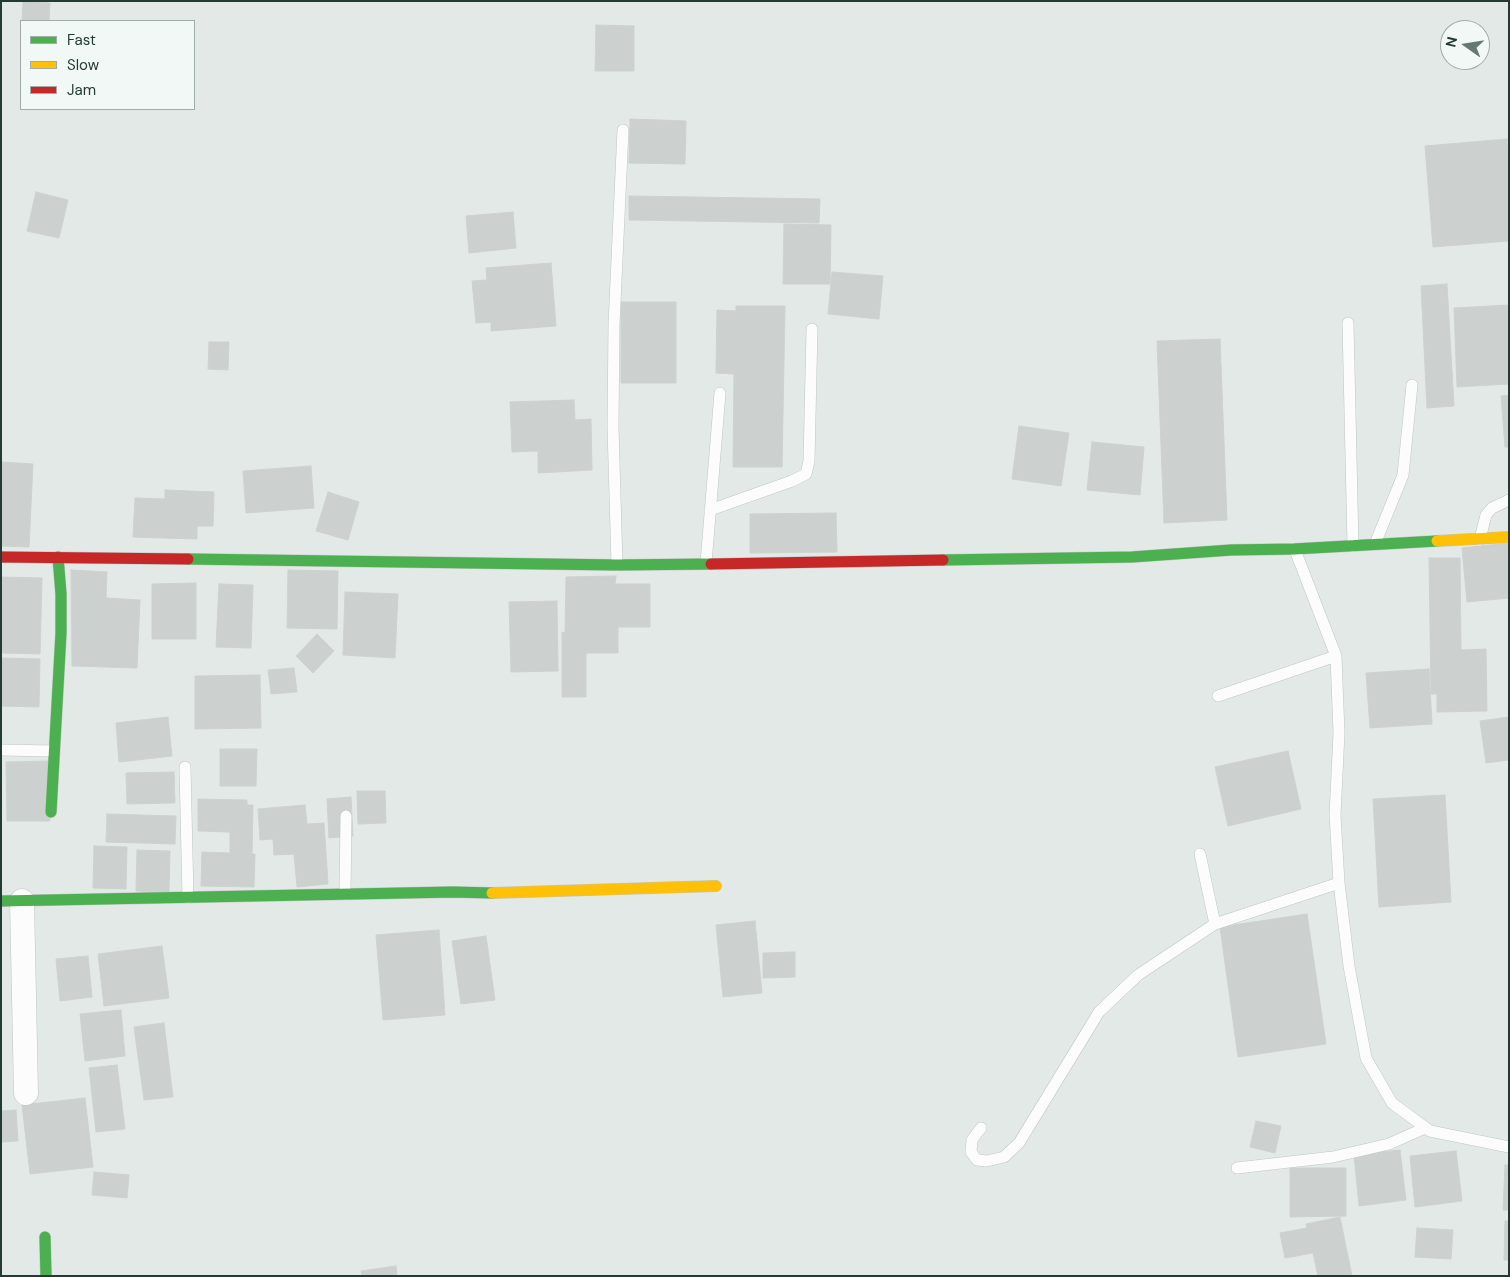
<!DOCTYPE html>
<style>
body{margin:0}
#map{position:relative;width:1510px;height:1277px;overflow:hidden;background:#e3e9e6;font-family:"DM Sans",sans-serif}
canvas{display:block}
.frame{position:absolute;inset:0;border:2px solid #233b34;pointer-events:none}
.legend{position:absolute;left:20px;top:20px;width:175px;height:90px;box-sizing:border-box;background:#f2f8f5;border:1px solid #9faca8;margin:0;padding:6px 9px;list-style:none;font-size:15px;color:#233b34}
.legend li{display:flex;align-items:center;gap:10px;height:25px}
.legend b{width:25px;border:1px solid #9faca8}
.north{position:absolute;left:1440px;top:20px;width:50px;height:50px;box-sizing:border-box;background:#f2f8f5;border:1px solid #9faca8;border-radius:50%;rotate:283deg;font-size:14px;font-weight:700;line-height:20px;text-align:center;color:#233b34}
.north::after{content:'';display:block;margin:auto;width:18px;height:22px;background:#667872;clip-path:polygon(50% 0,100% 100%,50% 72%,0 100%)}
</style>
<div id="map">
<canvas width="1510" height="1277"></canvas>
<div class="frame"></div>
<ul class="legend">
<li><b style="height:6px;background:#4caf50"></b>Fast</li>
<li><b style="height:6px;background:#ffc107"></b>Slow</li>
<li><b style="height:6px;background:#c62828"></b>Jam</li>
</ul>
<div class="north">N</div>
</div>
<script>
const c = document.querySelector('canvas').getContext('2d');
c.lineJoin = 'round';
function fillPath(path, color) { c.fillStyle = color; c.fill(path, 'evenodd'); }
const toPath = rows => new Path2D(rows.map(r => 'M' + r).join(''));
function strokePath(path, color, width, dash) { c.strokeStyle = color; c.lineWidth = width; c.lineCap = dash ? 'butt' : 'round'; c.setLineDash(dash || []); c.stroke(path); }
const building = toPath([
 [23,1,50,3,49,21,22,21,23,1],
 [596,25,634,26,634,71,595,71,596,25],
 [630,119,686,121,685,164,629,163,630,119],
 [1507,139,1509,163,1509,241,1433,247,1425,146,1507,139],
 [36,192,68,200,59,238,27,231,36,192],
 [629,196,820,199,819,223,629,220,629,196],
 [513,212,516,248,469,253,466,216,513,212],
 [784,224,831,225,830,284,783,284,784,224],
 [551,263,556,326,491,331,491,322,476,323,472,281,487,280,486,268,551,263],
 [832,272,883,276,879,319,828,314,832,272],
 [1447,284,1454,406,1427,408,1421,286,1447,284],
 [621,302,676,302,676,383,621,383,621,302],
 [1509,305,1509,384,1457,387,1454,308,1509,305],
 [736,306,785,306,782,467,733,467,734,374,716,373,717,310,736,311,736,306],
 [1220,339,1227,520,1164,523,1157,341,1220,339],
 [209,342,229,342,228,370,208,369,209,342],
 [1509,395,1509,447,1505,447,1501,396,1509,395],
 [574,400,575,420,591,419,592,470,538,473,538,451,512,452,510,402,574,400],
 [1019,426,1069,433,1061,486,1012,479,1019,426],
 [1092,442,1144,447,1140,495,1087,490,1092,442],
 [1,462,33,464,29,547,1,546,1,462],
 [311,466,314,508,246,513,243,471,311,466],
 [165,490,214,492,213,526,197,526,197,539,133,537,135,498,165,499,165,490],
 [328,492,359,502,348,540,316,531,328,492],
 [836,513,837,552,750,553,750,514,836,513],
 [1509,543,1509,598,1467,602,1462,548,1509,543],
 [1429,558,1460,558,1461,650,1486,649,1487,711,1437,712,1437,694,1431,694,1429,558],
 [71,570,107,572,106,598,140,600,137,668,72,666,71,570],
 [288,570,338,571,337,629,287,628,288,570],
 [616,576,615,584,650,584,650,627,618,627,618,653,586,653,586,697,562,697,562,632,565,633,566,577,616,576],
 [1,577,42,578,40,654,1,653,1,577],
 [196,583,196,639,152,639,152,584,196,583],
 [219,584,253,585,251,648,216,647,219,584],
 [345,592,398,594,395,658,343,655,345,592],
 [557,601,558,671,511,672,509,602,557,601],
 [317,634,334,651,313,673,296,656,317,634],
 [1,658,40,659,39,707,1,706,1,658],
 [294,668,297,692,271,694,268,670,294,668],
 [1429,669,1432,724,1370,728,1366,673,1429,669],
 [260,675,261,728,195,729,195,676,260,675],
 [168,717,172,756,119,762,116,723,168,717],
 [1509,717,1509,760,1486,763,1480,721,1509,717],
 [220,749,257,749,256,786,220,786,220,749],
 [1288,751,1301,809,1228,826,1215,767,1288,751],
 [49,761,50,821,7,821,6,762,49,761],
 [174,772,175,803,127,804,126,773,174,772],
 [357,791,385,791,386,823,358,824,357,791],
 [1445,795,1451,902,1379,907,1373,799,1445,795],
 [351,797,353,836,329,838,327,799,351,797],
 [198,799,247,800,247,805,253,805,252,854,255,854,254,887,201,886,202,852,230,853,230,832,198,831,198,799],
 [305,805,307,824,324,823,328,884,297,887,294,854,274,855,273,839,260,840,258,809,305,805],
 [107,814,176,816,175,844,106,842,107,814],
 [94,846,127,847,126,889,93,888,94,846],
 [137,850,170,851,169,892,136,891,137,850],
 [1307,914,1326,1044,1238,1057,1220,927,1307,914],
 [755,921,762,993,723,997,716,925,755,921],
 [439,930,445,1015,383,1020,376,935,439,930],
 [486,936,495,1000,461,1004,452,941,486,936],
 [162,946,169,998,104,1006,98,954,162,946],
 [795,952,795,977,763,978,763,953,795,952],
 [88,956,92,997,60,1001,56,959,88,956],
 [121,1010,125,1056,85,1061,80,1014,121,1010],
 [164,1023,173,1097,144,1100,134,1027,164,1023],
 [117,1065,125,1129,96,1132,89,1068,117,1065],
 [85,1098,93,1167,30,1174,22,1105,85,1098],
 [16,1110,18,1141,1,1142,1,1111,16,1110],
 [1256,1121,1281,1126,1275,1153,1250,1147,1256,1121],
 [1400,1150,1406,1200,1359,1206,1354,1155,1400,1150],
 [1456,1151,1462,1201,1415,1207,1410,1156,1456,1151],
 [1505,1165,1509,1165,1509,1210,1503,1210,1505,1165],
 [1290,1168,1346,1168,1346,1216,1290,1217,1290,1168],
 [94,1172,129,1175,127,1198,92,1195,94,1172],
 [1340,1217,1352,1276,1318,1276,1313,1253,1285,1258,1280,1233,1307,1228,1306,1224,1340,1217],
 [1505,1221,1509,1221,1509,1260,1504,1260,1505,1221],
 [1417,1228,1453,1230,1451,1259,1415,1257,1417,1228],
 [396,1266,397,1276,362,1276,361,1271,396,1266]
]);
const lane = toPath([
 [1348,323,1353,546],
 [710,510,792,481,806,474,809,461,812,329],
 [1480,539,1486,515,1492,508,1509,500],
 [1375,544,1403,475,1412,385],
 [1295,550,1336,656,1339,733,1335,815,1339,883,1349,966,1366,1058,1392,1103,1430,1131,1509,1147],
 [706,563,720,393],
 [617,565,613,427,614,324,623,130],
 [1218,696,1336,656],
 [1,750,54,751],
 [185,767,188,898],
 [1200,854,1215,924],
 [345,894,346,816],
 [981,1128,972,1140,971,1152,977,1160,987,1161,1004,1157,1019,1143,1099,1012,1138,975,1215,924,1339,883],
 [1237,1168,1333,1157,1389,1144,1425,1128]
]);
const street = toPath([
 [22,901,26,1093]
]);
const fast = toPath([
 [188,559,617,565,711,564],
 [943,560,1132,557,1231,550,1294,549,1437,541],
 [51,812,61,633,61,594,58,557],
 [1,901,453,892,492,893],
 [45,1237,46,1276]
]);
const slow = toPath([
 [1437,541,1509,537],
 [492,893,716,886]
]);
const jam = toPath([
 [1,557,188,559],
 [711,564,943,560]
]);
fillPath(building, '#ccd1cf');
strokePath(building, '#ccd2cf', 1);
strokePath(lane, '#c0c6c3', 12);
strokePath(street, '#c0c6c3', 25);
strokePath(fast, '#c0c6c3', 12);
strokePath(slow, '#c0c6c3', 12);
strokePath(jam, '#c0c6c3', 12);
strokePath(lane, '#fbfcfb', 11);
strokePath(street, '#fbfcfb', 24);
strokePath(fast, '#4caf50', 11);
strokePath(slow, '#ffc107', 11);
strokePath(jam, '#c62828', 11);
</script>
